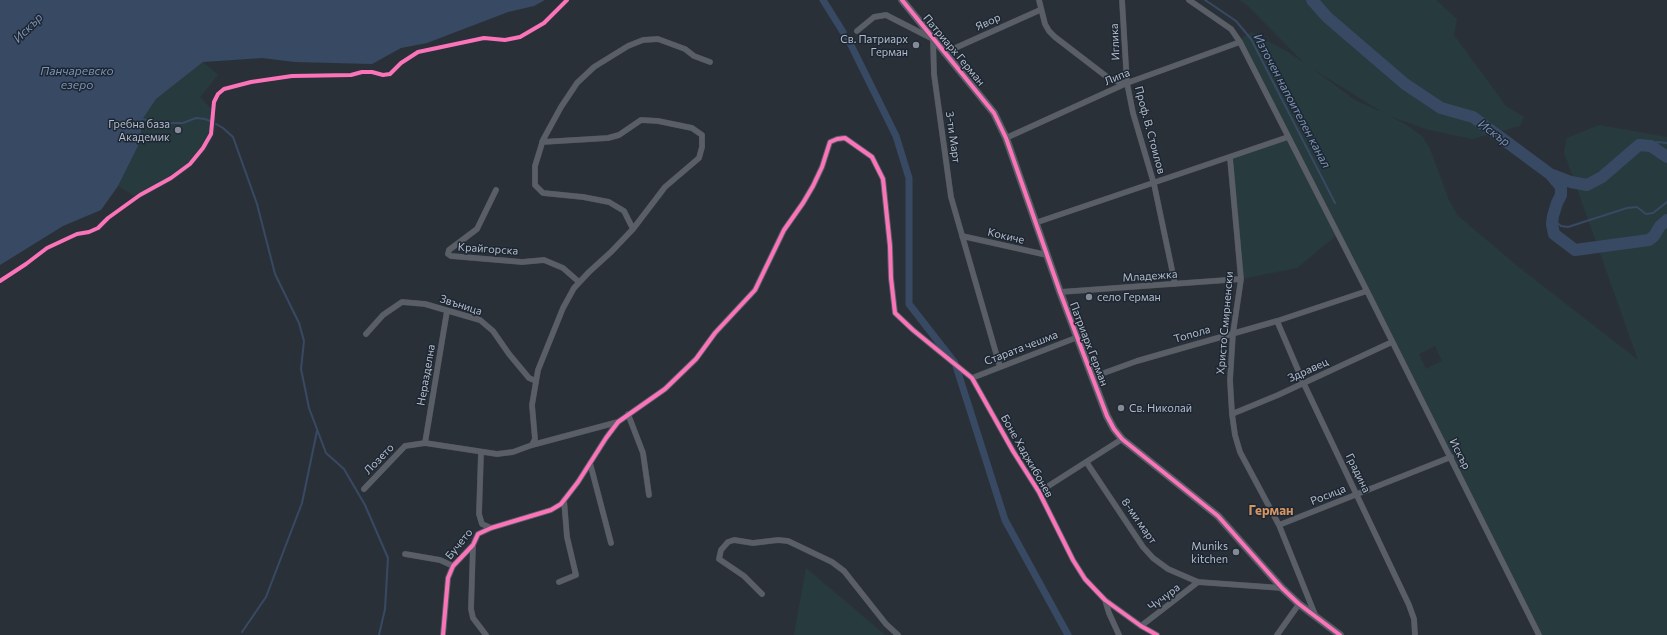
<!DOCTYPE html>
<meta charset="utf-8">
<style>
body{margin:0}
canvas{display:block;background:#2a3038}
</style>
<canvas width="1667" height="635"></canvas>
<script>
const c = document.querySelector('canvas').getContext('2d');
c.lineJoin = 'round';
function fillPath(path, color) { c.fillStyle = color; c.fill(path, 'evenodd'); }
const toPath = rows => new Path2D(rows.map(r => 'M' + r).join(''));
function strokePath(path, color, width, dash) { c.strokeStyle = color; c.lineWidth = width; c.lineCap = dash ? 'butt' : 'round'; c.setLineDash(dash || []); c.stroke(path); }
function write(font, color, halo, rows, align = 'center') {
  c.font = font + ' Commissioner,sans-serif'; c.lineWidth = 3; c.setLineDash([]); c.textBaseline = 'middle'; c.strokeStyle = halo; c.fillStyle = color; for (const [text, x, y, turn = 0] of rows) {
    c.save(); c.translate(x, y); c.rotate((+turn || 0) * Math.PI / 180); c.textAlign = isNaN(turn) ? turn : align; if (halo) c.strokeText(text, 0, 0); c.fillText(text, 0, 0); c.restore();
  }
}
const green = toPath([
 [1239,0,1436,0,1457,19,1454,35,1506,106,1524,117,1520,126,1472,139,1429,130,1389,116,1407,125,1423,137,1430,149,1449,200,1458,216,1521,269,1638,360,1564,152,1567,138,1599,125,1667,137,1667,635,1539,635,1337,235,1297,268,1241,279,1230,158,1288,137,1240,42,1243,37,1251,32,1288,52,1304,63,1247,5],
 [1313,69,1379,110,1379,111,1355,100],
 [1435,346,1442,361,1426,369,1419,354],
 [203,62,218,75,200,97,215,113,216,124,214,135,205,151,190,168,172,181,139,199,118,186,140,142,142,120,156,99],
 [806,568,885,635,794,635]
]);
const water = toPath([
 [0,0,545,0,534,6,508,12,427,43,401,48,372,64,295,62,262,58,203,62,156,99,142,120,140,142,118,186,101,210,63,226,0,265]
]);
const stream = toPath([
 [1205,0,1236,21,1251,39,1335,203],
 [141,119,165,123,183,123,196,118,205,119,210,121],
 [216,124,223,128,233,137,257,204,275,274,299,323,304,341,301,369,309,408,326,453,344,469,365,505,388,558,385,609,379,635],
 [1639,145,1658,142,1667,143],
 [1553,216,1556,222,1561,226,1568,227,1627,208,1637,207,1646,214,1653,213,1667,202],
 [242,632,266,597,302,503,317,431]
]);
const canal = toPath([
 [823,0,843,32],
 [848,39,896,136,909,178,909,304,955,363,1005,520,1068,635]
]);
const river = toPath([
 [1312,0,1327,17,1405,84,1441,108,1473,117,1550,174,1571,182,1587,185,1602,177,1639,145,1651,146,1667,157],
 [1551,175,1561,187,1561,195,1557,203,1553,216,1552,224,1554,234,1575,250,1649,240,1654,236,1660,226,1667,220]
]);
const minor = toPath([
 [1039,0,1045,24,1049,31,1055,37,1111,80,1127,83,1133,113,1154,184,1175,284],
 [1122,0,1127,83],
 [1189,0,1231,29,1240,42,1367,291,1539,635],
 [857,31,874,17,886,15,933,39,934,74,951,197,1000,367],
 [944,53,1040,10],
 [1006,138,1127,83,1240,42],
 [1230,158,1241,279,1233,333,1230,380,1232,414,1235,435,1240,452,1279,525,1316,617],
 [496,190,477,229,449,250,448,254,451,256,522,262,544,260,563,268,579,282],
 [1035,223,1288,137],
 [633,229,624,211,609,202,583,197,543,193,535,185,535,166,543,140,561,107,577,83,594,67,628,46,643,40,658,39,685,49,694,56,710,62],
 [962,236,1047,255],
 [1060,292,1241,279],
 [1277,321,1304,384,1409,605,1414,619,1415,635],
 [366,334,383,315,402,302,425,304,480,320,493,331,509,354,529,378,536,381],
 [1093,377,1137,361,1277,321,1367,291],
 [972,378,1078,337],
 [628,414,643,453,649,495],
 [1232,414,1278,395,1392,342],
 [425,443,447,311],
 [532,445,535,439,532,405,538,370,563,308,574,288,589,272,611,252,633,229,665,187,699,158,702,147,702,135,692,128,658,121,641,120,619,135,608,138,542,142],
 [481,453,479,514,482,524,491,528],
 [590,463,611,543],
 [1087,463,1143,547,1153,558,1168,569,1198,582,1282,588],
 [364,489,405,446,425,443,497,454,513,452,532,445,618,422],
 [1039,492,1122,439],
 [1279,525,1451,457],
 [473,545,471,609,473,618,486,635],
 [405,554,440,560,453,566],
 [559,582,576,575,567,537,564,500],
 [762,594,744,576,719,559,721,550,728,542,734,540,753,543,778,540,788,541,832,562,844,571,886,624,898,635],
 [1105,600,1109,613,1119,635],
 [1141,626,1198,582],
 [443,635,448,578,453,566,473,545,478,534,491,528,551,510,561,504,578,482,606,438,618,422,665,389,696,359,715,333,755,290,784,230,803,203,813,186,822,167,830,142,837,139,845,138,872,157,883,179,890,246,891,278,895,313,913,330,972,378,1013,451,1039,492,1073,560,1085,579,1105,600,1141,626,1157,635],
 [1277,635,1299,604]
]);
const tertiary = toPath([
 [902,0,994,113,1006,138,1060,292,1107,416,1114,429,1122,439,1218,516,1282,588,1299,604,1340,635]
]);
const cycleway = toPath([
 [902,0,994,113,1006,138,1060,292,1107,416,1114,429,1122,439,1218,516,1282,588,1299,604,1340,635],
 [0,281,26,264,47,248,77,234,89,232,98,228,108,218,140,195,171,178,190,164,203,148,211,134,214,102,218,94,224,89,251,82,292,76,351,75,362,72,372,72,383,75,390,74,401,63,418,52,484,38,505,40,520,37,544,23,567,0],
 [443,635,448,578,453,566,473,545,478,534,491,528,551,510,561,504,578,482,606,438,618,422,665,389,696,359,715,333,755,290,784,230,803,203,813,186,822,167,830,142,837,139,845,138,872,157,883,179,890,246,891,278,895,313,913,330,972,378,1013,451,1039,492,1073,560,1085,579,1105,600,1141,626,1157,635]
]);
const markers = [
 [916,45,4,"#848b96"],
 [178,130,4,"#848b96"],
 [1089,297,4,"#848b96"],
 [1121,408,4,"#848b96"],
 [1236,552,4,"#848b96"]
];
const streetNames = [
 ["Явор",988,22,-24],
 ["Иглика",1115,42,-93],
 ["Патриарх Герман",954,50,50],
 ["Липа",1117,77,-23],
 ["Проф. В. Стоилов",1150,130,75],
 ["3-ти Март",953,137,82],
 ["Кокиче",1006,236,13],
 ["Крайгорска",488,249,4],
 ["Младежка",1150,276,-4],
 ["Звъница",461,305,18],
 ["Христо Смирненски",1225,323,-85],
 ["Топола",1192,334,-16],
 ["Патриарх Герман",1089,344,69],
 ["Старата чешма",1021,348,-21],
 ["Здравец",1308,370,-25],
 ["Неразделна",426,375,-80],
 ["Искър",1460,454,63],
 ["Боне Хаджибонев",1027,456,60],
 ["Лозето",379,459,-46],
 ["Градина",1358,473,64],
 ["Росица",1328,495,-22],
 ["8-ми март",1139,521,55],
 ["Бучето",459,544,-51],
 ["Чучура",1164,597,-37]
];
const poiNames = [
 ["Св. Патриарх",908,39],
 ["Герман",908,52],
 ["Гребна база",170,124],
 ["Академик",170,137],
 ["село Герман",1097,297,"left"],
 ["Св. Николай",1129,408,"left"],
 ["Muniks",1228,546],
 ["kitchen",1228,559]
];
const waterNames = [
 ["Искър",28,28,-45],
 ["Панчаревско",77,71],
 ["езеро",77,85],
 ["Източен напоителен канал",1292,101,62],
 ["Искър",1494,133,36]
];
const quarterNames = [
 ["Герман",1271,511]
];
fillPath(green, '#273a3e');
fillPath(water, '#384963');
strokePath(stream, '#384963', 2);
strokePath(canal, '#384963', 7);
strokePath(river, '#384963', 12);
strokePath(minor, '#484c53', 6);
strokePath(tertiary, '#484c53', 8);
strokePath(minor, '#5a5e66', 5.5);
strokePath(tertiary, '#5a5e66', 7);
strokePath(cycleway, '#fb73b8', 4);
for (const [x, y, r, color] of markers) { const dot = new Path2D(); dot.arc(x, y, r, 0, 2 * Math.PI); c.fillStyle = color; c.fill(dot); strokePath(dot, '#1d2633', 1.5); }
write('11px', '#b4bcc9', '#1d2633', streetNames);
write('11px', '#b4bcc9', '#1d2633', poiNames, 'right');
write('italic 12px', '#7c92b1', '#1d2633', waterNames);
write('bold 13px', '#d59563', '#1d2633', quarterNames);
</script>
